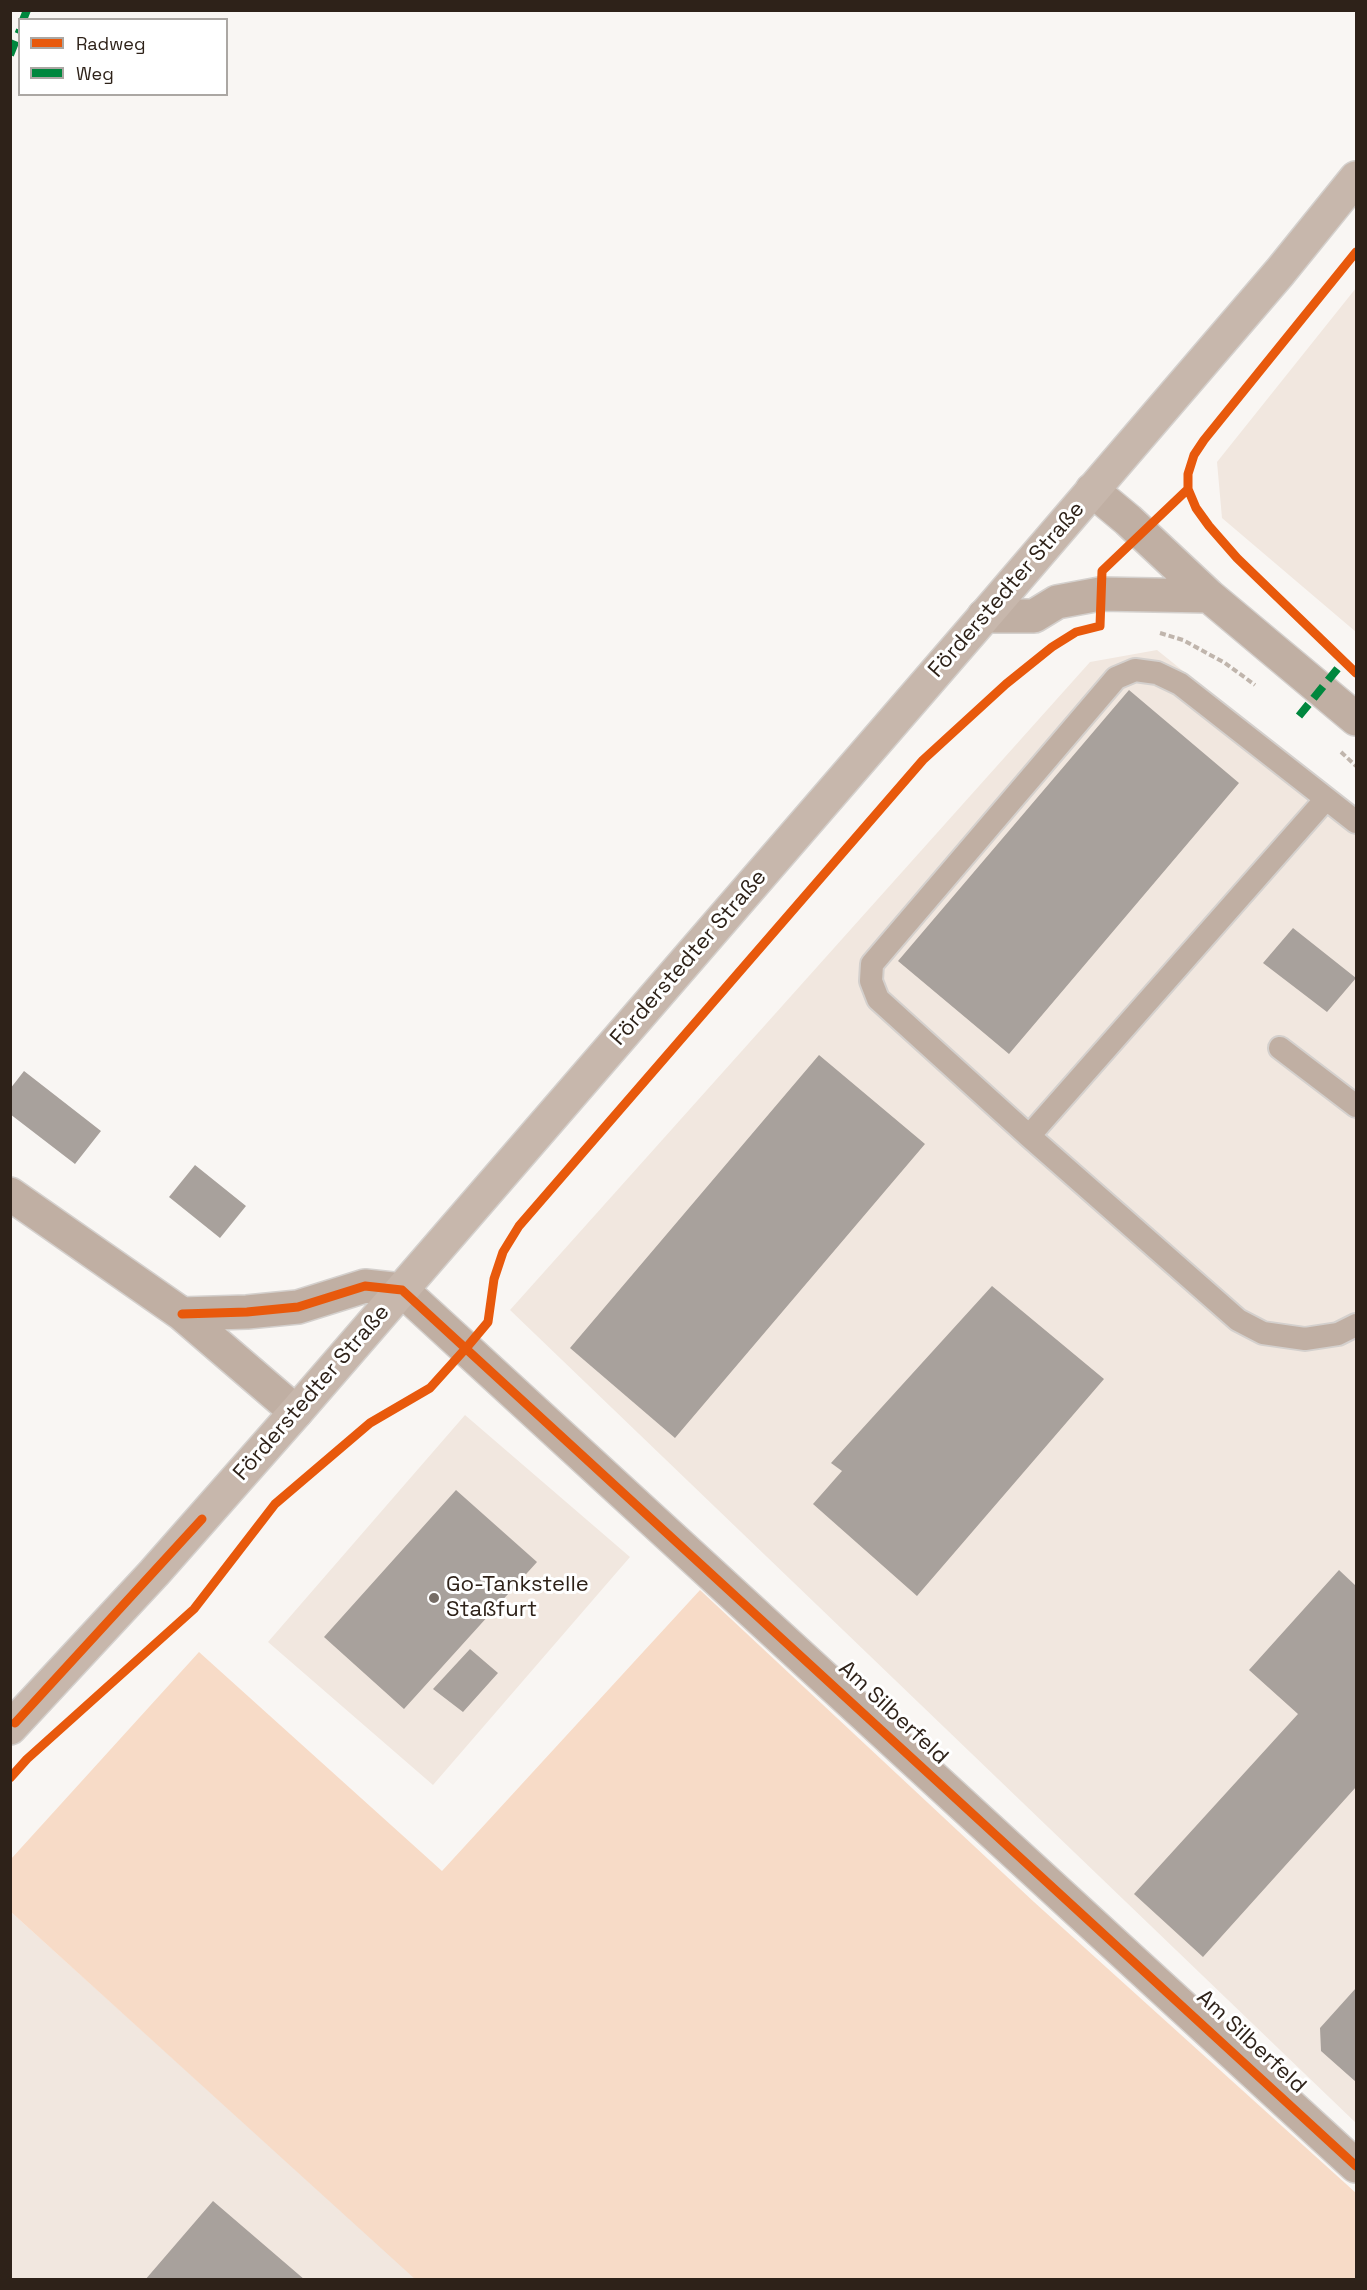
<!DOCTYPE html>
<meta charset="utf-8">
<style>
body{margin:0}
#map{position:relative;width:1367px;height:2290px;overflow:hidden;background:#f9f6f3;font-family:"Space Grotesk",sans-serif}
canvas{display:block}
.frame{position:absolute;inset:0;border:12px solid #2e2219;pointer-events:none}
.legend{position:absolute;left:18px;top:18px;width:210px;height:78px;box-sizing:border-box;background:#fff;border:2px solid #aba7a3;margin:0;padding:8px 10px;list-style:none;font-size:18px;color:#2e2219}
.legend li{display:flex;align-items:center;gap:12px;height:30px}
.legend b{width:30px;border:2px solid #aba7a3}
</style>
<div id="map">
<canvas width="1367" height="2290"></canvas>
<div class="frame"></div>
<ul class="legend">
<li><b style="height:8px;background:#e8590c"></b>Radweg</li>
<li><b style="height:8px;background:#00873e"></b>Weg</li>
</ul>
</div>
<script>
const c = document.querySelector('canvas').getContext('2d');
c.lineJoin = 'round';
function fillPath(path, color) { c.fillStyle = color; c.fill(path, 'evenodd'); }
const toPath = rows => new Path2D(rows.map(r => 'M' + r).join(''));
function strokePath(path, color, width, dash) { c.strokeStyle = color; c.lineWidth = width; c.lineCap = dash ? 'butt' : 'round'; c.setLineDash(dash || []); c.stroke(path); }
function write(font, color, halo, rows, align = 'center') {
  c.font = font + ' "Space Grotesk",sans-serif'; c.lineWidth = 6; c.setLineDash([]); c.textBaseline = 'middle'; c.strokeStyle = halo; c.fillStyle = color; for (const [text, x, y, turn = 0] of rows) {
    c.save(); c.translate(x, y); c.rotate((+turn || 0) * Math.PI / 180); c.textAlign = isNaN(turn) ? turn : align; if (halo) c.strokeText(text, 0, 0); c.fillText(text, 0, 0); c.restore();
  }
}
const built = toPath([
 [1356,288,1356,632,1222,518,1217,462],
 [1157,650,1356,810,1356,2123,510,1310,1090,662],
 [465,1415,630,1557,433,1785,268,1642],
 [11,1912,417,2279,11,2279]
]);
const green = toPath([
 [700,1590,1034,1902,1356,2193,1356,2279,415,2279,11,1912,11,1859,199,1652,442,1871]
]);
const building = toPath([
 [1129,690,1239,783,1009,1054,898,961],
 [1293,928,1356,978,1327,1012,1263,963],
 [819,1055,925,1144,675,1438,570,1348],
 [24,1071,101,1131,75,1164,10,1114,10,1089],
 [195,1165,246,1206,220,1238,169,1197],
 [992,1286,1104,1379,917,1596,813,1504,842,1471,831,1463],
 [456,1490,537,1562,404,1709,324,1637],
 [1339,1570,1356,1586,1356,1787,1203,1957,1134,1894,1298,1714,1249,1670],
 [470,1649,498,1673,463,1712,433,1689],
 [1356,1988,1356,2082,1321,2051,1320,2028],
 [213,2201,305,2280,145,2280]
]);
const path = toPath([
 [1160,633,1183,640,1225,663,1255,685],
 [1341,752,1356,766]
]);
const service = toPath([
 [1356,822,1180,684,1157,673,1135,670,1116,678,872,964,871,981,878,999,1029,1136,1238,1320,1263,1333,1305,1339,1338,1334,1356,1325],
 [1280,1048,1356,1106],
 [1029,1136,1326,799]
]);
const minor = toPath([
 [1092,490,1128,520,1209,596,1356,719],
 [984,616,1034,616,1057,602,1100,594,1209,596],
 [10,1194,182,1314,296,1412],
 [182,1314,247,1312,298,1307,365,1286,402,1290,1356,2166]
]);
const secondary = toPath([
 [10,1728,154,1573,296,1412,995,604,1280,272,1356,178]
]);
const quiet = toPath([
 [23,20,27,10],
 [10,55,20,30],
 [1299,716,1343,662]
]);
const cycleway = toPath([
 [1356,252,1204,440,1194,455,1188,474,1188,489,1196,508,1209,526,1237,558,1356,673],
 [182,1314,247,1312,298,1307,365,1286,402,1290,1356,2166],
 [15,1723,202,1519],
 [10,1778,27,1759,194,1609,275,1504,370,1423,430,1388,467,1347,488,1322,494,1279,503,1252,519,1226,923,760,1006,684,1052,647,1076,632,1100,626,1102,571,1188,489]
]);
const markers = [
 [434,1598,6,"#756c65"]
];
const streetNames = [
 ["Förderstedter Straße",1007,590,-49],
 ["Förderstedter Straße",689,958,-49],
 ["Förderstedter Straße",312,1393,-49],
 ["Am Silberfeld",893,1713,43],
 ["Am Silberfeld",1251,2042,43]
];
const poiNames = [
 ["Go-Tankstelle",446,1585],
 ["Staßfurt",446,1610]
];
fillPath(built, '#f1e7df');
fillPath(green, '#f7dbc7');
fillPath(building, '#a8a19c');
strokePath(service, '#d4d0cd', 26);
strokePath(minor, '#d4d0cd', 36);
strokePath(secondary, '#d4d0cd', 36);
strokePath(path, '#c0b5ac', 4, [6, 3]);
strokePath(service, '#c0afa3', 22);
strokePath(minor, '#c0afa3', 33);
strokePath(secondary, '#c7b7ac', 33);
strokePath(quiet, '#00873e', 8, [15, 8]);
strokePath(cycleway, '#e8590c', 9);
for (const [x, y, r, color] of markers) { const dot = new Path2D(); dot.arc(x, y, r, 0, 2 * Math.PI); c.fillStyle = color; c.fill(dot); strokePath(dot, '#fff', 2); }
write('22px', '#2e2219', '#fff', streetNames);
write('22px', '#2e2219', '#fff', poiNames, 'left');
</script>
